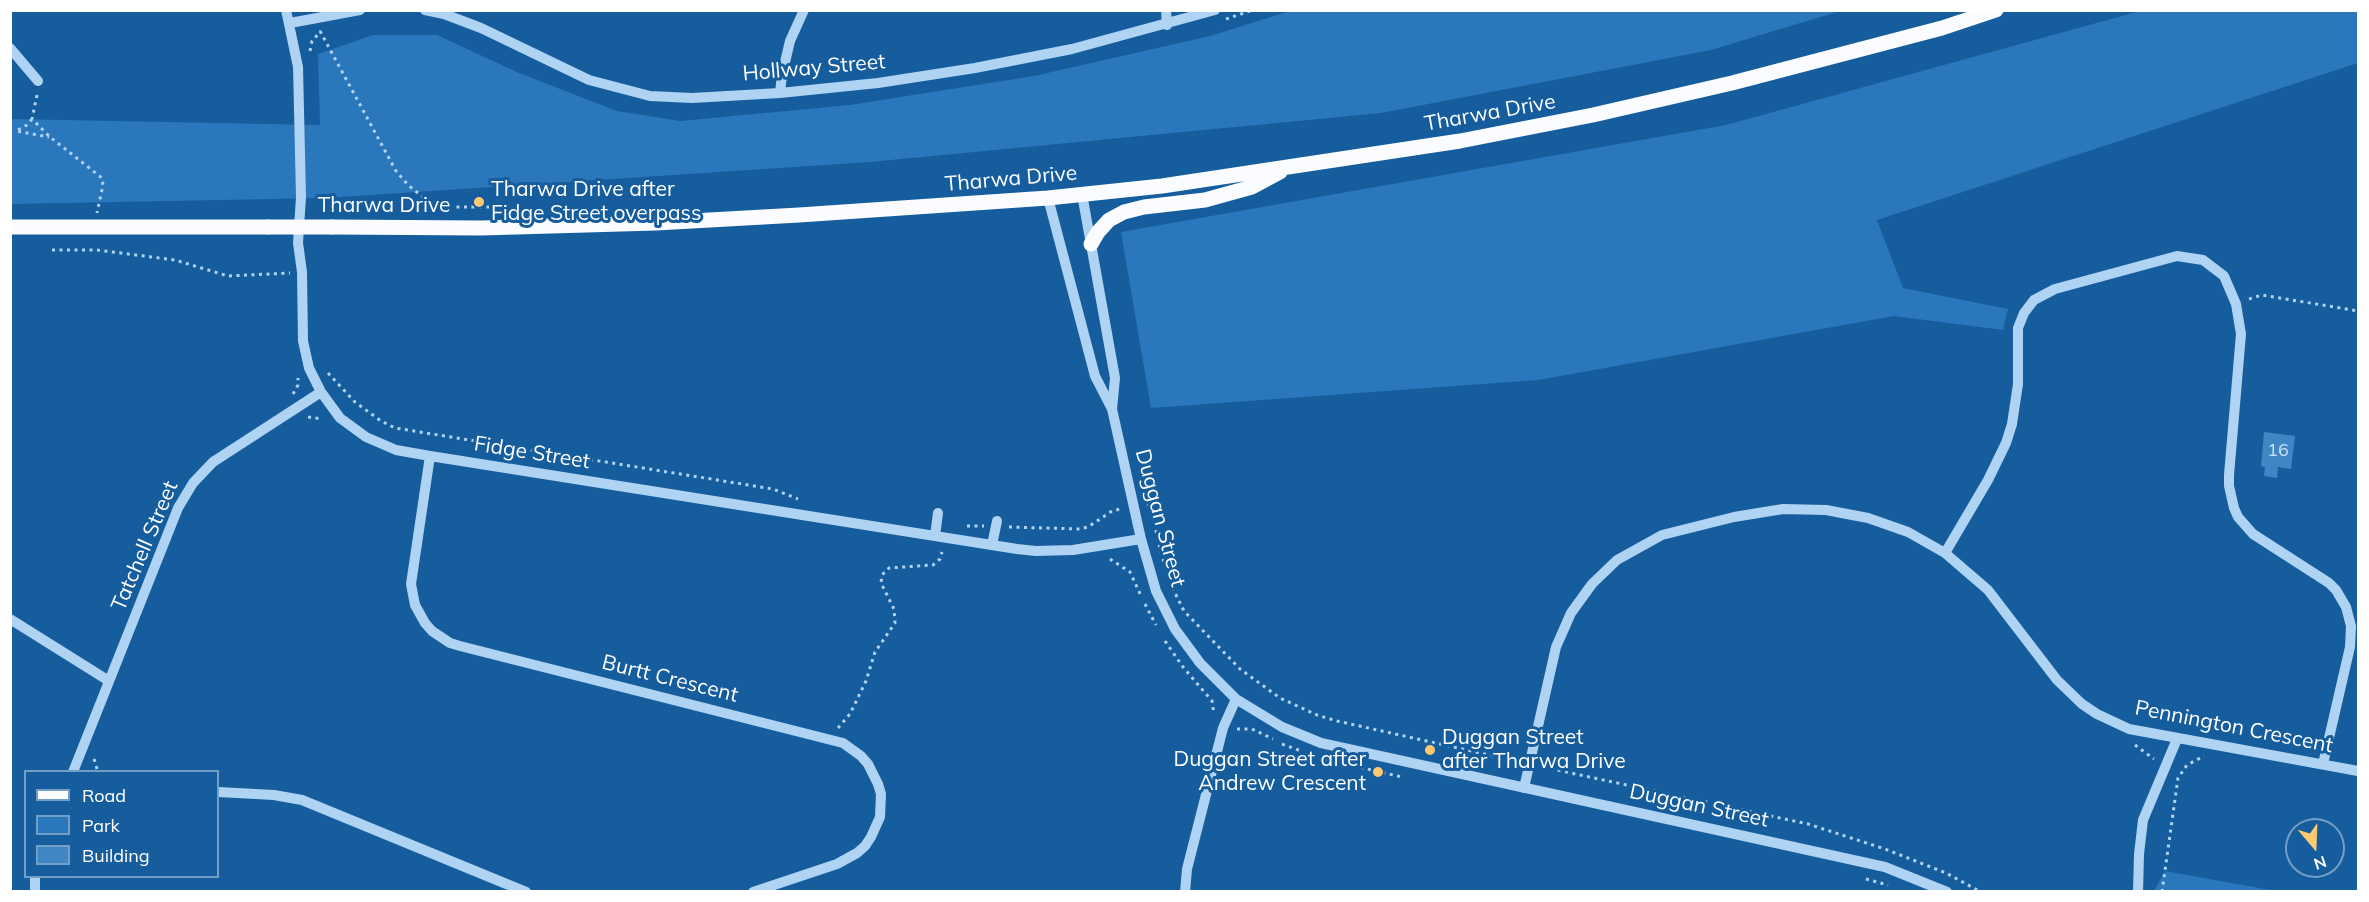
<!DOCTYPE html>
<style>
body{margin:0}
#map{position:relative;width:2369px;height:902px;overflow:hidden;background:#165d9e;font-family:Mulish,sans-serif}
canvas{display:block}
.frame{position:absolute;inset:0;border:12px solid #fff;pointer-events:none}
.legend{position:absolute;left:24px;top:770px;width:195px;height:108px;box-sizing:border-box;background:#165d9e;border:2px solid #739ec5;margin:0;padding:8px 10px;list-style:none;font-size:18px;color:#fff}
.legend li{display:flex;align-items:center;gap:12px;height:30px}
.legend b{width:30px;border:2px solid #739ec5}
.north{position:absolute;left:2285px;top:818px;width:60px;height:60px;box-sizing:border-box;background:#165d9e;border:2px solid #739ec5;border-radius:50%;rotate:161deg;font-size:16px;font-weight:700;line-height:24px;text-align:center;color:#fff}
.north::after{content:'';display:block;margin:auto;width:21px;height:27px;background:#ffc970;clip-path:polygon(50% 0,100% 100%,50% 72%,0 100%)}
</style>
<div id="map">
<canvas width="2369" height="902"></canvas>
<div class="frame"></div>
<ul class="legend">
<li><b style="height:8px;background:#fafcff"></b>Road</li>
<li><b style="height:16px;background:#2a77bb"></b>Park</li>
<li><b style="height:16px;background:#3f86c4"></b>Building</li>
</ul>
<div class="north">N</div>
</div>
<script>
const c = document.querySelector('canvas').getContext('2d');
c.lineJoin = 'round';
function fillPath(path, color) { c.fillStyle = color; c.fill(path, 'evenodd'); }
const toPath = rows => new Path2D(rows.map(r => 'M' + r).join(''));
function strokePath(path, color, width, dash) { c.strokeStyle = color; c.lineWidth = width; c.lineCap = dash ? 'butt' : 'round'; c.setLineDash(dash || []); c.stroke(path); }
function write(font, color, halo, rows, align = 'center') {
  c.font = font + ' Mulish,sans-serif'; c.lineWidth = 6; c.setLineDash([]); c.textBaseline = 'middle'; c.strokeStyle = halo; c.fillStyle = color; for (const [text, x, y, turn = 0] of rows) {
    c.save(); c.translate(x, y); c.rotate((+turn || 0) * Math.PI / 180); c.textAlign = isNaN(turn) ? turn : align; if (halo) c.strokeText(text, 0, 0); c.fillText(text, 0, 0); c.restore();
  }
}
const green = toPath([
 [1290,11,1840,11,1711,50,1381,113,870,162,325,198,11,204,10,119,320,125,318,54,373,35,437,35,519,73,617,111,680,121,850,105,1034,76,1210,36],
 [2140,11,2358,11,2358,63,1877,220,1903,288,2008,309,2003,330,1894,316,1538,380,1151,408,1121,232,1726,125],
 [2165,871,2276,891,2154,891]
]);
const building = toPath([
 [2264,432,2295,436,2291,469,2278,467,2277,478,2264,476,2265,467,2261,466]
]);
const path = toPath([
 [1226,19,1253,10],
 [320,31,396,171,408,185,423,197,446,207,489,207],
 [310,51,312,41,321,31],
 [37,95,32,119,50,137,102,178,103,185,97,213],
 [32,119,27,125,16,131,49,137],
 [52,250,97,250,175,260,228,276,290,273],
 [2249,299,2262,295,2358,311],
 [328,373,355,402,381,421,395,428,773,489,798,499],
 [293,394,298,385,298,378],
 [308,417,322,419],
 [1147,505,1150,504,1161,553],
 [967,526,984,526],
 [1009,527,1080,529,1088,527,1112,511,1120,509],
 [1110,559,1130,572,1142,598],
 [1163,559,1174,591,1184,611,1240,669,1280,698,1317,715,1337,721,1516,761],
 [1145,604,1156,625],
 [1165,641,1183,667,1212,701,1214,714],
 [838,728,850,714,866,681,875,652,895,623,894,609,881,583,882,575,889,568,933,565,940,559,942,552],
 [1237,729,1252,729,1273,739],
 [1282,744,1301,751],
 [2135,745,2154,759],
 [94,759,98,772],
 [1324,759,1402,777],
 [1543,767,1808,824,1885,849,1946,873,1981,892],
 [1866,879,1888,885],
 [2162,892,2178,778,2187,765,2204,756]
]);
const minor = toPath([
 [286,10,298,67,301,197,298,243,302,272,303,341,309,368,321,392,340,418,366,437,396,450,430,456,1017,549,1036,551,1073,550,1141,539],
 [425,10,444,14,481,28,589,80,650,96,692,98,780,93,878,83,975,68,1072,49,1215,10],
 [1166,10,1167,25],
 [290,23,360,10],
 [10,48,38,81],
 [780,93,782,75,790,41,804,10],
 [1082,194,1115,378,1112,409],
 [1048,198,1095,376,1112,409,1141,539,1156,591,1175,629,1200,663,1236,699,1282,727,1321,743,1885,867,1947,892],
 [430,456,411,584,415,605,425,623,432,631,450,643,460,646,843,743,861,756,868,764,878,784,881,794,880,817,871,837,865,846,857,853,837,864,753,892],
 [935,536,938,513],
 [992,545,997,521],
 [1945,553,1988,480,2006,443,2012,424,2018,384,2018,328,2024,313,2034,300,2055,289,2177,256,2203,260,2224,276,2236,304,2241,334,2229,475,2229,486,2234,508,2238,517,2253,534,2329,583,2336,590,2346,607,2351,626,2350,647,2323,764],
 [10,619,109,681],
 [73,772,178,508,193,483,213,462,321,392],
 [1524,788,1556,647,1571,613,1592,584,1617,560,1662,535,1734,517,1783,509,1826,510,1868,518,1908,532,1945,553,1988,590,2057,680,2082,704,2097,714,2129,729,2358,771],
 [218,792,274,795,302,800,526,892],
 [35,892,35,876],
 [1185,892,1187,869,1223,728,1236,699],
 [2138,892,2139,854,2143,820,2177,739]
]);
const major = toPath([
 [10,227,268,227],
 [332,227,481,228,656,223,799,215,1048,198,1162,186,1460,141,1593,115,1732,83,1942,28,1996,10],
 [1091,244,1098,232,1109,220,1124,212,1144,207,1205,200,1252,187,1280,172]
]);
const majorBridge = toPath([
 [268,227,332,227]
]);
const markers = [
 [479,202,6,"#ffc970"],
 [1430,750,6,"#ffc970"],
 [1378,772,6,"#ffc970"]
];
const numberNames = [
 ["16",2278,451]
];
const streetNames = [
 ["Hollway Street",814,68,-5],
 ["Tharwa Drive",1490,113,-10],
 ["Tharwa Drive",1011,179,-5],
 ["Tharwa Drive",384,206],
 ["Fidge Street",532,453,9],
 ["Duggan Street",1160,518,75],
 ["Tatchell Street",145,546,-67],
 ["Burtt Crescent",670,679,14],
 ["Pennington Crescent",2234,727,11],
 ["Duggan Street",1699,806,12]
];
const poiNames = [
 ["Tharwa Drive after",491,190],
 ["Fidge Street overpass",491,214],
 ["Duggan Street",1442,738],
 ["after Tharwa Drive",1442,762],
 ["Duggan Street after",1366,760,"right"],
 ["Andrew Crescent",1366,784,"right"]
];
fillPath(green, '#2a77bb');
fillPath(building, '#3f86c4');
strokePath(path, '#aed3f3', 3, [3, 4.5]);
strokePath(minor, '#aed3f3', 10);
strokePath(major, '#fafcff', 15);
strokePath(majorBridge, '#fafcff', 15);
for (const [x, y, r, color] of markers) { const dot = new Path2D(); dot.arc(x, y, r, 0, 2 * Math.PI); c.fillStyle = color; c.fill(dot); strokePath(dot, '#165d9e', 2); }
write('18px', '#cfe1f0', null, numberNames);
write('21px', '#fff', '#165d9e', streetNames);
write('21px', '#fff', '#165d9e', poiNames, 'left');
</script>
